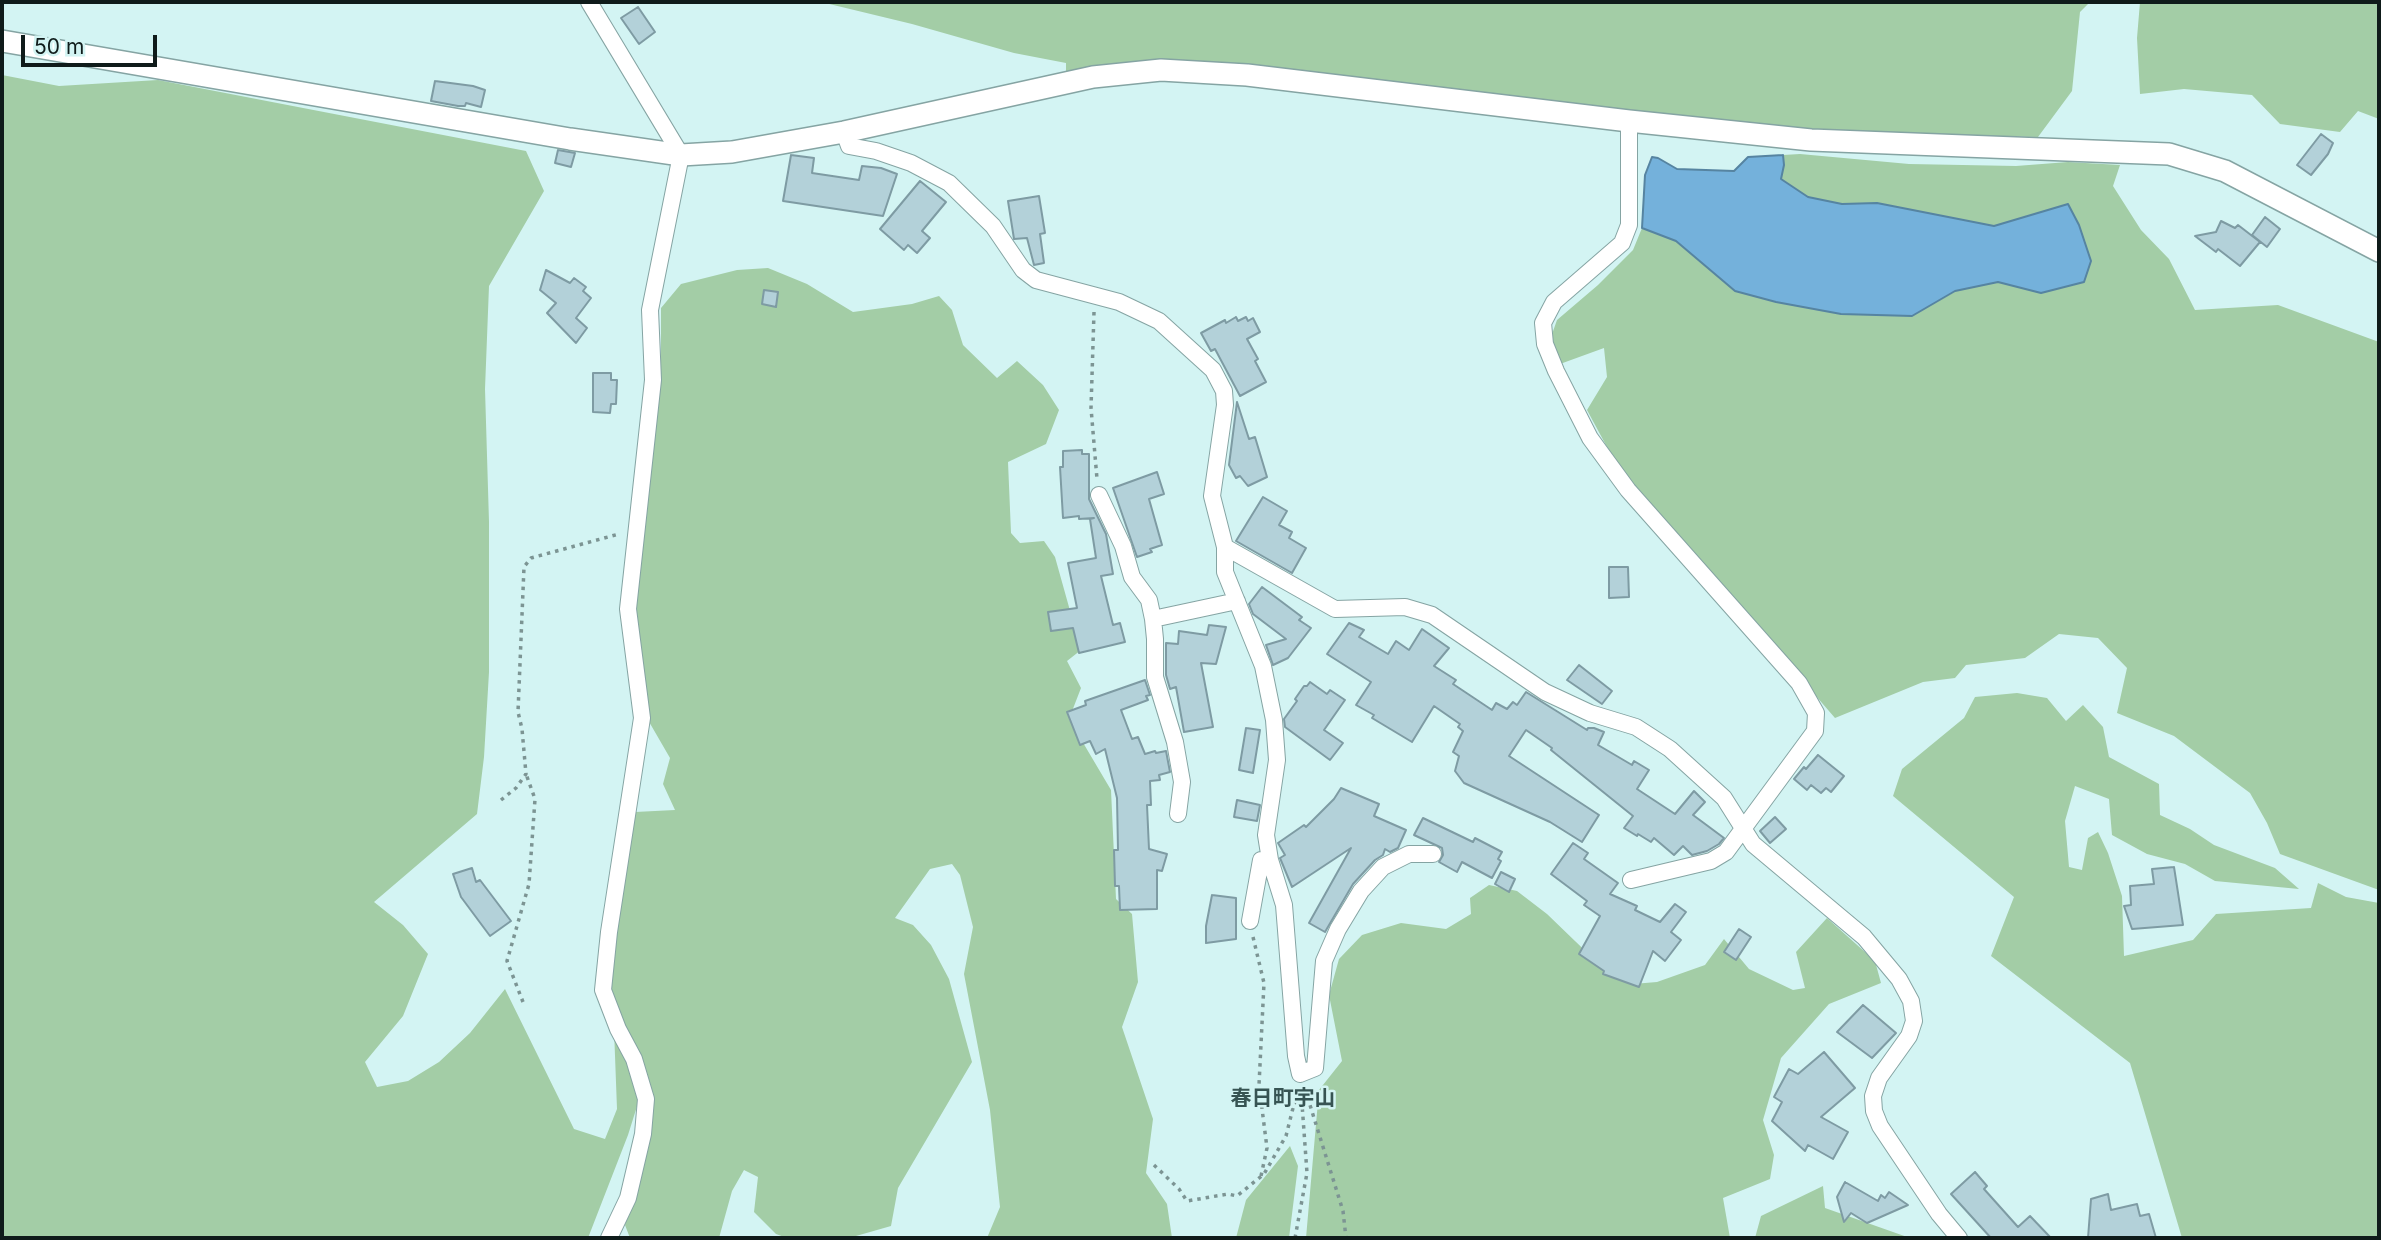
<!DOCTYPE html>
<meta charset="utf-8">
<style>
body{margin:0}
#map{position:relative;width:2381px;height:1240px;overflow:hidden;background:#d3f4f3;font-family:Inter,sans-serif}
canvas{display:block}
.frame{position:absolute;inset:0;border:4px solid #0f1b1a;pointer-events:none}
.scale{position:absolute;left:21px;top:35px;width:136px;height:32px;box-sizing:border-box;border:4px solid #0f1b1a;border-top:0;padding-left:9px;font-size:21px;line-height:24px;white-space:nowrap;color:#0f1b1a;-webkit-text-stroke:5px #d3f4f3;paint-order:stroke}
</style>
<div id="map">
<canvas width="2381" height="1240"></canvas>
<div class="frame"></div>
<div class="scale">50 m</div>
</div>
<script>
const c = document.querySelector('canvas').getContext('2d');
c.lineJoin = 'round';
function fillPath(path, color) { c.fillStyle = color; c.fill(path, 'evenodd'); }
const toPath = rows => new Path2D(rows.map(r => 'M' + r).join(''));
function strokePath(path, color, width, dash) { c.strokeStyle = color; c.lineWidth = width; c.lineCap = dash ? 'butt' : 'round'; c.setLineDash(dash || []); c.stroke(path); }
function write(font, color, halo, rows, align = 'center') {
  c.font = font + ' Inter,"Noto Sans JP",sans-serif'; c.lineWidth = 5; c.setLineDash([]); c.textBaseline = 'middle'; c.strokeStyle = halo; c.fillStyle = color; for (const [text, x, y, turn = 0] of rows) {
    c.save(); c.translate(x, y); c.rotate((+turn || 0) * Math.PI / 180); c.textAlign = isNaN(turn) ? turn : align; if (halo) c.strokeText(text, 0, 0); c.fillText(text, 0, 0); c.restore();
  }
}
const green = toPath([
 [821,2,2090,2,2080,12,2072,91,2038,137,1810,133,1173,66,1066,74,1066,63,1014,53,912,24],
 [2140,2,2379,2,2379,119,2358,111,2340,132,2280,124,2252,95,2184,89,2140,94,2137,38],
 [2,75,59,86,158,80,526,151,544,191,489,286,485,389,489,522,489,672,484,757,477,814,374,902,403,925,428,954,403,1016,365,1062,377,1087,408,1081,439,1062,470,1033,505,989,574,1129,605,1139,617,1109,614,1029,629,1059,639,1100,628,1135,588,1238,2,1238],
 [1800,154,1909,164,2016,166,2068,162,2120,165,2113,186,2141,230,2169,259,2195,310,2278,305,2379,342,2379,890,2280,854,2267,823,2250,793,2174,736,2117,713,2127,668,2098,638,2059,634,2025,658,1966,665,1955,678,1923,682,1835,718,1630,481,1607,447,1587,410,1607,377,1604,348,1560,364,1551,337,1557,320,1598,285,1633,250,1642,228,1676,241,1735,291,1776,302,1841,314,1912,316,1956,291,1998,282,2041,293,2027,217,1994,226,1877,203,1842,204,1808,197,1780,178,1784,165,1783,155],
 [768,268,807,284,853,312,912,304,939,296,952,310,963,345,997,378,1017,361,1043,385,1059,410,1046,444,1008,462,1011,533,1020,543,1044,541,1055,557,1081,650,1067,661,1081,688,1069,719,1111,790,1116,899,1132,914,1138,982,1122,1027,1153,1119,1146,1173,1167,1204,1172,1238,987,1238,1000,1207,990,1110,964,974,973,927,960,875,952,864,930,869,895,918,913,925,931,945,949,979,972,1062,898,1188,891,1226,849,1238,787,1238,776,1234,754,1212,758,1177,744,1170,732,1191,719,1238,630,1238,625,1225,650,1117,608,993,610,938,635,812,675,810,663,784,670,758,648,720,634,606,661,383,661,308,681,284,737,270],
 [2017,693,2047,698,2066,721,2083,705,2103,727,2109,757,2159,784,2160,815,2190,829,2214,845,2275,868,2299,889,2215,881,2185,864,2147,854,2112,835,2109,799,2075,786,2065,821,2069,867,2082,870,2088,838,2098,832,2108,853,2122,896,2124,956,2193,940,2216,914,2311,908,2318,883,2346,897,2379,903,2379,1238,2182,1238,2130,1063,1991,956,2014,897,1893,796,1902,769,1964,718,1975,697],
 [1489,885,1517,891,1547,914,1603,968,1633,984,1657,982,1705,965,1724,939,1749,969,1793,990,1805,988,1796,952,1827,918,1875,961,1881,983,1829,1004,1781,1058,1763,1120,1774,1155,1770,1179,1723,1198,1730,1238,1306,1238,1319,1090,1342,1061,1329,995,1339,959,1362,935,1401,923,1446,929,1471,914,1470,898],
 [1290,1146,1298,1166,1289,1238,1236,1238,1246,1200],
 [1823,1186,1825,1208,1910,1238,1755,1238,1761,1216]
]);
const water = toPath([
 [1783,155,1784,165,1781,179,1808,197,1842,204,1877,203,1994,226,2068,204,2079,225,2091,261,2084,282,2041,293,1998,282,1955,291,1912,316,1841,314,1776,302,1735,291,1676,241,1642,228,1645,175,1652,157,1658,158,1677,169,1734,171,1748,157,1783,155]
]);
const building = toPath([
 [638,7,655,32,639,44,621,18,638,7],
 [435,81,473,86,485,90,481,107,466,103,465,106,458,106,431,101,435,81],
 [2321,134,2333,143,2328,154,2311,175,2297,165,2321,134],
 [558,150,575,153,571,167,555,163,558,150],
 [791,155,814,158,812,173,859,180,862,166,881,168,897,174,883,216,783,201,791,155],
 [920,181,946,202,922,231,930,238,917,253,908,245,904,250,880,229,920,181],
 [1039,196,1045,233,1040,234,1044,263,1034,265,1027,238,1014,239,1008,201,1039,196],
 [2265,217,2280,229,2267,247,2252,235,2265,217],
 [2221,221,2235,228,2238,225,2260,242,2240,266,2218,249,2216,252,2195,236,2216,232,2221,221],
 [546,270,570,283,574,278,586,287,583,291,591,298,576,318,587,328,576,343,547,313,556,303,540,290,546,270],
 [764,290,778,292,776,307,762,304,764,290],
 [1236,317,1238,321,1246,317,1248,321,1253,318,1260,332,1247,339,1258,359,1255,361,1266,382,1240,396,1215,349,1211,351,1201,333,1225,320,1226,323,1236,317],
 [593,373,611,373,611,380,617,380,616,404,611,404,610,413,593,412,593,373],
 [1237,402,1249,439,1255,437,1267,477,1248,486,1240,476,1236,478,1229,465,1237,402],
 [1082,450,1082,454,1089,454,1089,499,1106,534,1113,574,1101,576,1113,625,1120,623,1125,642,1079,653,1073,628,1051,631,1048,612,1077,608,1068,563,1096,558,1090,519,1094,518,1079,519,1079,516,1063,518,1060,467,1063,467,1063,451,1082,450],
 [1157,472,1164,494,1149,499,1162,545,1150,549,1152,552,1137,557,1113,488,1157,472],
 [1263,497,1287,511,1279,525,1292,532,1289,538,1306,548,1292,573,1236,541,1263,497],
 [1609,567,1628,567,1629,597,1609,598,1609,567],
 [1262,587,1302,617,1299,620,1311,628,1288,658,1273,665,1266,645,1286,639,1253,614,1249,604,1262,587],
 [1349,623,1364,630,1359,637,1388,654,1396,641,1409,650,1422,629,1449,648,1434,666,1456,680,1453,684,1492,710,1496,703,1507,709,1513,702,1517,705,1526,692,1587,730,1588,728,1594,728,1604,732,1598,745,1632,765,1634,761,1649,770,1637,789,1675,814,1694,791,1705,802,1693,815,1724,838,1719,844,1707,851,1692,855,1683,846,1674,855,1654,838,1651,842,1638,834,1637,836,1624,828,1633,816,1551,750,1552,748,1526,730,1509,756,1599,815,1582,842,1550,822,1464,783,1455,771,1459,756,1453,752,1463,731,1458,727,1460,724,1434,706,1412,742,1372,718,1374,715,1356,705,1371,682,1327,654,1349,623],
 [1209,625,1226,627,1216,664,1201,663,1213,727,1184,732,1176,687,1170,689,1166,675,1166,643,1178,644,1179,631,1207,635,1209,625],
 [1579,665,1612,691,1602,704,1567,680,1579,665],
 [1145,680,1150,695,1146,696,1148,700,1121,710,1132,739,1138,737,1145,754,1155,751,1156,753,1166,751,1170,772,1159,775,1160,780,1150,781,1151,805,1147,805,1149,849,1167,854,1162,871,1157,870,1157,909,1120,910,1119,886,1115,886,1114,850,1118,850,1117,798,1105,749,1096,754,1090,741,1080,745,1067,712,1086,705,1085,701,1145,680],
 [1310,682,1327,694,1330,690,1345,700,1324,730,1343,743,1330,760,1285,727,1284,719,1297,701,1295,699,1304,686,1307,686,1310,682],
 [1246,728,1260,730,1253,773,1239,770,1246,728],
 [1818,755,1844,776,1831,792,1826,788,1821,793,1811,785,1807,790,1794,779,1804,767,1806,769,1818,755],
 [1341,788,1379,804,1374,816,1406,830,1398,848,1390,852,1385,849,1383,855,1375,860,1353,884,1325,932,1309,923,1351,848,1292,887,1280,858,1285,855,1278,843,1304,825,1306,827,1334,799,1341,788],
 [1237,800,1260,805,1257,821,1234,817,1237,800],
 [1775,817,1786,829,1770,843,1760,831,1775,817],
 [1423,818,1473,842,1475,838,1502,852,1498,859,1501,861,1492,878,1462,862,1457,872,1439,862,1443,855,1442,848,1414,835,1423,818],
 [1573,843,1588,853,1584,859,1618,883,1610,894,1637,906,1635,910,1660,922,1675,904,1686,912,1671,932,1681,940,1665,961,1653,951,1639,987,1603,974,1604,971,1579,954,1600,916,1584,905,1587,901,1551,874,1573,843],
 [2174,867,2183,925,2132,929,2124,906,2131,905,2130,886,2154,884,2152,869,2174,867],
 [472,868,476,882,480,880,511,921,490,936,461,897,453,874,472,868],
 [1501,872,1515,879,1509,892,1495,884,1501,872],
 [1212,895,1236,898,1236,939,1206,943,1206,926,1212,895],
 [1739,929,1751,937,1736,960,1724,952,1739,929],
 [1863,1005,1896,1033,1872,1058,1837,1032,1863,1005],
 [1824,1052,1855,1088,1821,1117,1848,1132,1833,1159,1808,1145,1805,1151,1772,1121,1782,1102,1774,1097,1789,1069,1798,1074,1824,1052],
 [1975,1172,1987,1186,1984,1189,2018,1227,2030,1216,2051,1238,1991,1238,1951,1194,1975,1172],
 [1845,1182,1878,1201,1881,1195,1885,1198,1889,1192,1908,1205,1867,1223,1851,1213,1844,1222,1837,1197,1845,1182],
 [2108,1194,2111,1210,2137,1204,2140,1216,2149,1214,2156,1238,2088,1238,2091,1199,2108,1194]
]);
const path = toPath([
 [1094,312,1091,408,1097,479],
 [501,800,516,788,526,774,522,729,518,712,524,567,531,558,619,534],
 [1253,937,1264,983,1259,1085,1267,1148,1261,1176],
 [523,1002,507,961,529,884,535,799,526,774],
 [1305,1089,1343,1211,1346,1238],
 [1154,1165,1179,1189,1187,1201,1228,1194,1237,1196,1264,1174,1286,1136,1294,1104,1302,1097],
 [1295,1238,1307,1173,1301,1090]
]);
const street = toPath([
 [589,2,681,155,650,310,653,380,628,609,642,718,609,932,603,990,618,1029,634,1059,646,1099,643,1134,628,1198,609,1238],
 [1629,121,1629,225,1622,243,1554,302,1543,323,1545,344,1556,371,1590,438,1628,490,1799,683,1816,713,1815,731,1726,852,1711,861,1631,880],
 [844,132,849,146,876,151,911,163,949,183,993,226,1023,270,1036,280,1119,302,1159,321,1213,370,1224,391,1225,405,1212,496,1225,547,1225,572,1263,666,1274,720,1277,760,1266,835,1270,860,1284,905,1296,1056,1300,1074,1315,1068,1324,961,1338,929,1361,891,1383,867,1409,854,1433,854],
 [1099,495,1123,546,1132,577,1149,600,1153,619,1237,601],
 [1225,547,1335,609,1405,607,1432,615,1545,692,1590,713,1636,727,1670,749,1724,798,1753,844,1864,937,1899,979,1911,1001,1914,1021,1909,1036,1879,1078,1873,1096,1874,1111,1880,1126,1939,1214,1959,1238],
 [1153,619,1155,639,1155,677,1175,742,1182,782,1178,814],
 [1250,921,1261,860,1270,860]
]);
const secondary = toPath([
 [2,41,570,139,681,155,732,152,844,132,1093,77,1161,70,1247,75,1629,121,1811,140,2169,154,2225,171,2379,251]
]);
const quarterNames = [
 ["春日町宇山",1283,1099]
];
fillPath(green, '#a3cda6');
fillPath(water, '#74b1db');
strokePath(water, '#5684a1', 2);
fillPath(building, '#b3d1d9');
strokePath(building, '#7e9ba3', 2);
strokePath(street, '#85a4a3', 18);
strokePath(secondary, '#85a4a3', 24);
strokePath(path, '#7c9493', 3.5, [3.5, 5]);
strokePath(street, '#fff', 16);
strokePath(secondary, '#fff', 21);
write('bold 21px', '#375453', '#d3f4f3', quarterNames);
</script>
